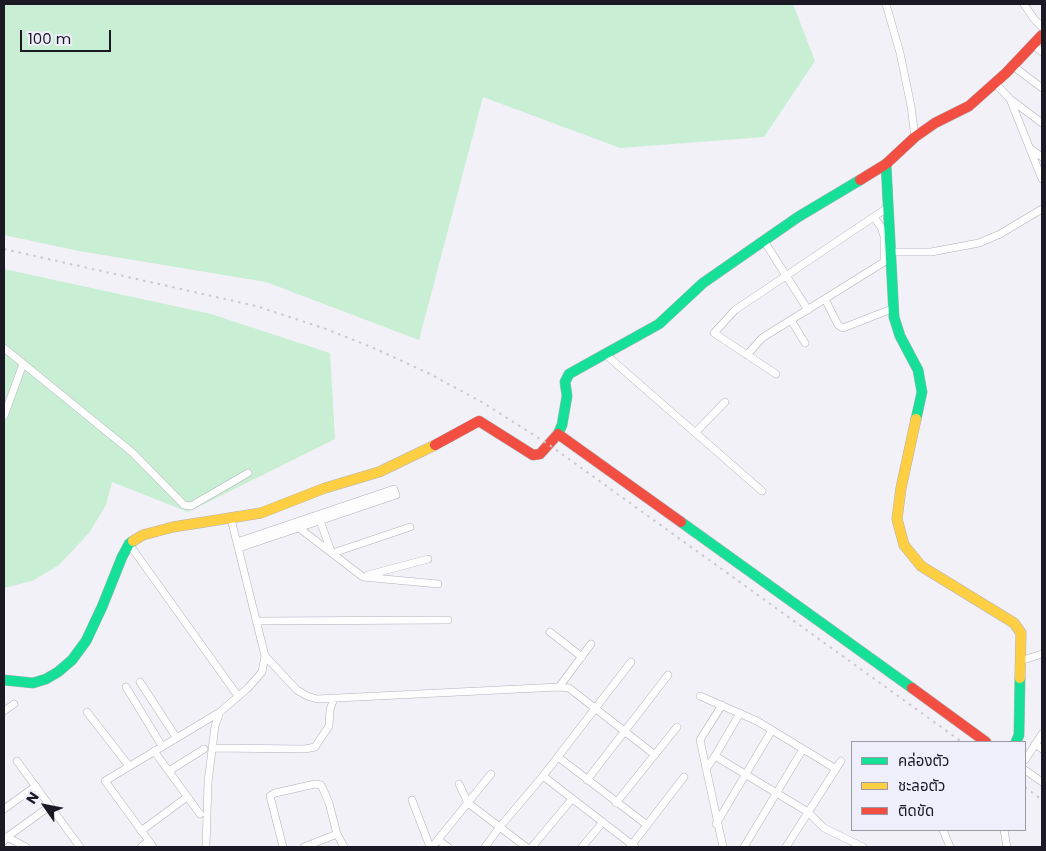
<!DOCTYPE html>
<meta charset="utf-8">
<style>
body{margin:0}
#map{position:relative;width:1046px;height:851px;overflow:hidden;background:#f2f1f8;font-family:Poppins,"Noto Sans Thai",sans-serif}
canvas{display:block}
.frame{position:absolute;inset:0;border:5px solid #1a1924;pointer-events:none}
.legend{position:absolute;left:851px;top:741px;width:175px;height:90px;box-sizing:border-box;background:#efeefb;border:1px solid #9a99a5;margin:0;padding:6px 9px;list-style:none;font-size:15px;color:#1a1924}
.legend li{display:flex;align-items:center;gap:10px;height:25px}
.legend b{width:25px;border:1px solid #9a99a5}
.north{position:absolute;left:20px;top:781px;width:50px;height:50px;-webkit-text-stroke:4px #efeefb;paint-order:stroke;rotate:303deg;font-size:14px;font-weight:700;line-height:20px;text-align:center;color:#1a1924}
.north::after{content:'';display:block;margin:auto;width:18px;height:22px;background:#1a1924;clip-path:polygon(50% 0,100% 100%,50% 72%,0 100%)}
.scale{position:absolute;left:20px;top:30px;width:91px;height:22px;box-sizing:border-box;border:2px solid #1a1924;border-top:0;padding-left:6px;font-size:15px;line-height:18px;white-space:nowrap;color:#1a1924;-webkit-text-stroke:4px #efeefb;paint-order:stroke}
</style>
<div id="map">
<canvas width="1046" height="851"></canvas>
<div class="frame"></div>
<ul class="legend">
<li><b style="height:6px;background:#16e098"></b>คล่องตัว</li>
<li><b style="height:6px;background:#ffcf43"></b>ชะลอตัว</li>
<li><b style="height:6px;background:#f24e42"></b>ติดขัด</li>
</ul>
<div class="north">N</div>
<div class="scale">100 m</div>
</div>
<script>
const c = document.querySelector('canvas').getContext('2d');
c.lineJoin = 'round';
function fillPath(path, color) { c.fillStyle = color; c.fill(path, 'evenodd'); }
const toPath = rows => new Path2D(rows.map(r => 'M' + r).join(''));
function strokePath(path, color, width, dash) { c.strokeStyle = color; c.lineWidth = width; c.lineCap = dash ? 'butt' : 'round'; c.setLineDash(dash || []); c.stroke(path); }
const green = toPath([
 [4,4,793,4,815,61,764,137,620,148,483,97,419,340,266,282,79,251,4,235],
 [4,269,211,314,330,353,335,439,188,512,112,482,106,505,89,533,59,565,32,581,4,588]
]);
const street = toPath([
 [886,4,900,53,911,106,915,137],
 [1024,4,1034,19,1042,27],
 [1033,45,1042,52],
 [1013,66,1042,88],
 [995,83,1010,99,1042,123],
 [1010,99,1042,179],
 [1031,149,1042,157],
 [764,241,808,310],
 [891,252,931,252,979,243,1000,234,1042,209],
 [825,299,838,325,843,328,889,310],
 [791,320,805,343],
 [4,348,133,453,184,505,191,506,248,473],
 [605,354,762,491],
 [747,355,762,338,884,262,884,236,881,227,874,217],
 [776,374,714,333,735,310,884,210],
 [4,416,23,364],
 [695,433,725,402],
 [319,518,331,551],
 [297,525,299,528,363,577,438,584],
 [237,542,394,489,396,495,239,548],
 [129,544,238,696],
 [333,553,410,527],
 [368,575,428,559],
 [256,621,448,620],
 [550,632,582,657],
 [265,656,297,690,307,696,317,699,559,687,569,688,655,755],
 [1020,661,1042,654],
 [140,682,176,737],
 [126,687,162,746],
 [559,687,591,644],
 [700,696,757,721,836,769],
 [722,705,700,740,723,847],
 [4,711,14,704],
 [87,712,129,766],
 [1035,744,1042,749],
 [212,748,305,749,315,747,329,726,330,710,334,698],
 [154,751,200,814],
 [715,756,808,812,824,828,863,847],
 [558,757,647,825],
 [1025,760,1042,734],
 [17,761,80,847],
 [706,769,715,756,740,713],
 [1025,770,1042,782],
 [169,771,204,749],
 [543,776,635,847],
 [587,780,668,675],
 [459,784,468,803,526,847],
 [412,800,430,847],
 [616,803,677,727],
 [4,809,36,786],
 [716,824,772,730],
 [943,830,950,847],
 [1004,830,1007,847],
 [141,831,187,797],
 [7,837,26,847],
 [438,840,448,847],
 [4,841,7,837,50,806],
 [149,841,105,781,220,712],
 [141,847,149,841,153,847],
 [206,847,208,782,215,726,220,712,248,688,262,672,265,656,231,519],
 [283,847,270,796,275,793,315,784,321,785,323,789,329,803,337,834,344,847],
 [304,847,337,834],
 [432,847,491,774],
 [485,847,499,828,543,776,631,662],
 [532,847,572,799],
 [582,847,603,822],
 [630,847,684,777],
 [744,847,803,749],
 [786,847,841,761]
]);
const fast = toPath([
 [886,164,894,317,900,336,918,370,922,392,916,419],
 [558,434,562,425,567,396,565,382,569,374,659,324,703,283,798,217,860,180],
 [681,522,912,688],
 [4,680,33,683,46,679,58,672,72,660,86,641,102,607,122,557,129,544,133,541],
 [1016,742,1019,735,1020,678]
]);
const slow = toPath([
 [916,419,901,488,897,519,904,545,921,566,1014,623,1021,633,1020,678],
 [133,541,143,535,173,527,261,513,325,488,379,472,435,445]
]);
const jam = toPath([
 [860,180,886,164,915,137,935,123,969,106,1006,73,1042,35],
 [435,445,479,421,533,455,540,454,558,434,681,522],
 [912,688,986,742]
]);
const rail = toPath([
 [4,249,256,306,326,329,376,349,428,373,480,401,548,444,962,742],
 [1025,787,1042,800]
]);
fillPath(green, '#c8eed4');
strokePath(street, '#b2b1b9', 8);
strokePath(fast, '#b2b1b9', 11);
strokePath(slow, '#b2b1b9', 11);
strokePath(jam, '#b2b1b9', 11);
strokePath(street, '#fdfdfe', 7);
strokePath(fast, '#16e098', 10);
strokePath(slow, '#ffcf43', 10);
strokePath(jam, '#f24e42', 10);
strokePath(rail, '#c9c9cc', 2, [2.5, 5]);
</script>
